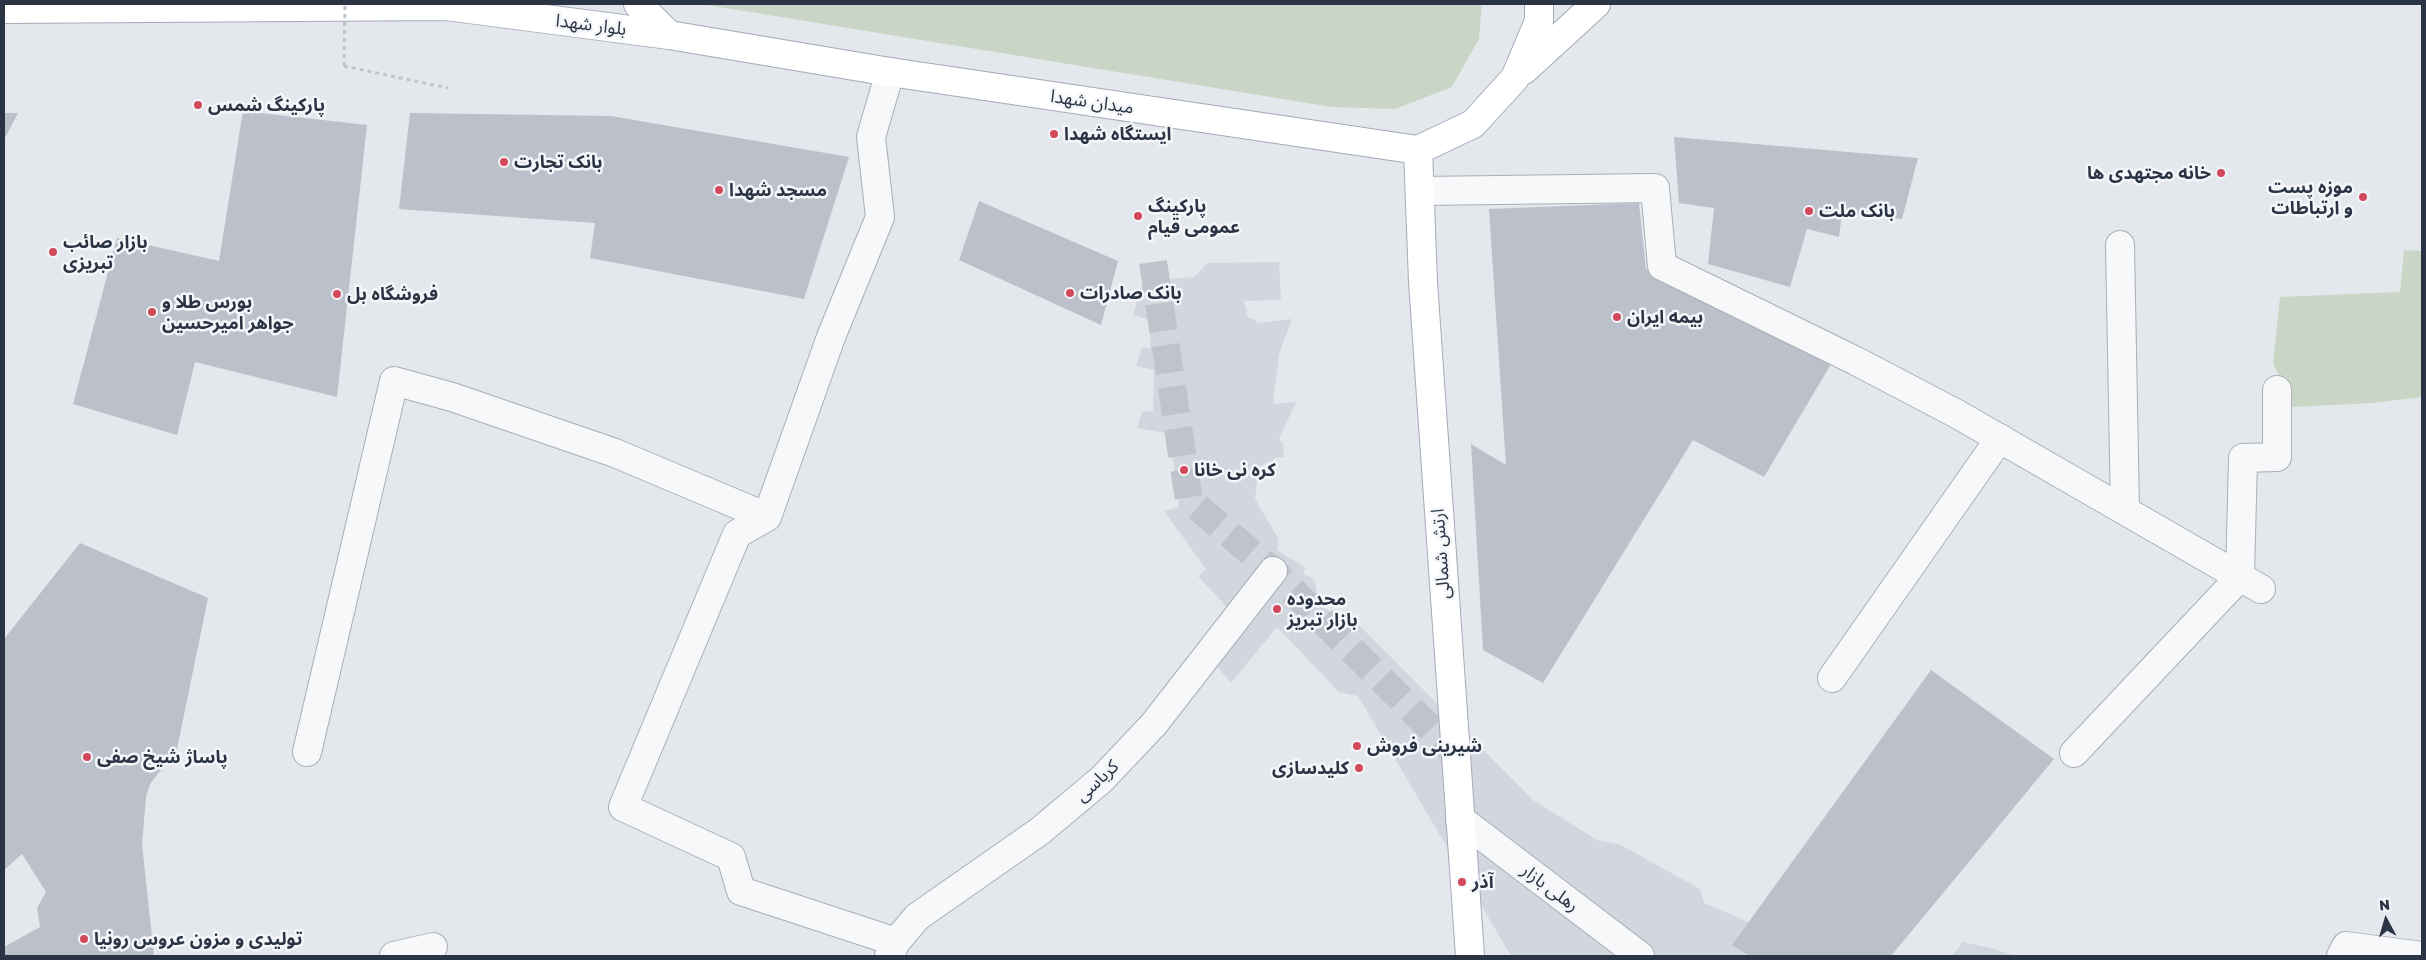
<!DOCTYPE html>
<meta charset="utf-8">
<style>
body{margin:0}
#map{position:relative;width:2426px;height:960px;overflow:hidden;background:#e4e7ec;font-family:"Golos Text",sans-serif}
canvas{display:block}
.frame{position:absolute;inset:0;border:5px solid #2b3445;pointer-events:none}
.north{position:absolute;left:2361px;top:895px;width:50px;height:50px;-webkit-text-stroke:4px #f4f6f9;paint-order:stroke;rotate:354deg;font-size:14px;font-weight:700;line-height:20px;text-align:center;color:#2b3445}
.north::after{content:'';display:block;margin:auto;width:18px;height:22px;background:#2b3445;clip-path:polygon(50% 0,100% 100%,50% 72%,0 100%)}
</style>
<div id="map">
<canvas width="2426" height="960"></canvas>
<div class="frame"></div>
<div class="north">N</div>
</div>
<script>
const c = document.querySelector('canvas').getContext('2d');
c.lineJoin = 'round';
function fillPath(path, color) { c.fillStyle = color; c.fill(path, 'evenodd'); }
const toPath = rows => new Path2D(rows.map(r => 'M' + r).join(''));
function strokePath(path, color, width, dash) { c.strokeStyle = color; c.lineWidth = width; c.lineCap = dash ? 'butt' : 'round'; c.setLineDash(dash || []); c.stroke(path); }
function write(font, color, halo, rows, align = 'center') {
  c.font = font + ' "Golos Text","Noto Sans Arabic",sans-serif'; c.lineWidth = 5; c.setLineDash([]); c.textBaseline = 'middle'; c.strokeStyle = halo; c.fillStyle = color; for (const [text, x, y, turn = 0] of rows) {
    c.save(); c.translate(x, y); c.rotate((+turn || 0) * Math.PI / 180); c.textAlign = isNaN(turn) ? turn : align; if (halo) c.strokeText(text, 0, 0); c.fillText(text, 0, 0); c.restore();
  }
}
const built = toPath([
 [1279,262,1281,300,1244,301,1248,318,1256,320,1257,323,1292,319,1279,354,1273,404,1296,402,1279,439,1283,443,1284,457,1276,458,1255,469,1257,481,1255,499,1278,538,1277,550,1306,568,1303,574,1314,579,1320,605,1333,613,1351,617,1533,800,1597,840,1619,844,1700,889,1704,903,1827,956,1830,950,1846,956,1511,956,1358,696,1339,692,1277,627,1231,683,1203,650,1233,614,1198,576,1206,569,1164,511,1179,507,1170,434,1137,428,1142,412,1153,411,1154,370,1136,366,1142,347,1150,349,1150,320,1133,315,1148,266,1171,279,1194,277,1207,263],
 [1963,942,1990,948,2016,956,1952,956]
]);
const green = toPath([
 [701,4,1482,4,1479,39,1452,87,1395,109,1332,107],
 [2404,250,2422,251,2422,397,2373,403,2293,407,2273,363,2280,297,2400,292]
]);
const building = toPath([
 [243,111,367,125,337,397,195,362,177,435,73,404,117,238,219,261],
 [4,113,18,113,4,140],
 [410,113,611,116,849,157,804,299,590,258,595,223,399,209],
 [1674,137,1918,158,1902,219,1842,213,1839,237,1807,229,1790,287,1708,264,1714,208,1679,203],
 [979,201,1118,261,1101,325,959,260],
 [1639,203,1646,269,1831,364,1764,477,1693,440,1543,683,1483,650,1471,444,1506,465,1489,209],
 [80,543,208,598,177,749,150,784,146,797,142,844,154,956,4,956,4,947,40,927,37,908,46,892,22,854,4,870,4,639],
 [1931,670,2054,759,1891,956,1750,956,1732,945]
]);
const minorTunnel = toPath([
 [1153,262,1189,500,1273,571,1455,753]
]);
const path = toPath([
 [344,66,448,88]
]);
const minor = toPath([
 [890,72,871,137,880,217,831,337,767,517,737,534,623,807,731,857,741,891,896,942],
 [1420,191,1655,188,1662,266,1856,361,1957,414,2261,589],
 [2120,245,2125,510],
 [1832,678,2000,438],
 [307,752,394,381,452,397,615,453,767,517],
 [2074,753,2240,577,2243,458,2277,457,2277,390],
 [1460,819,1640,956],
 [394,956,433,947],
 [889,956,896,942,917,917,1040,831,1102,779,1154,724,1273,571],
 [2341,956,2346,946,2422,956]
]);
const major = toPath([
 [638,4,669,35],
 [4,9,446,6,669,35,890,72,1418,150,1473,124,1515,78,1539,21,1539,4],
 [1524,70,1596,4],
 [1418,150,1423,282,1470,956]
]);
const pathBridge = toPath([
 [344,66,345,4]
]);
const markers = [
 [198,105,5,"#d1495b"],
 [1054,134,5,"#d1495b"],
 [504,162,5,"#d1495b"],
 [2221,173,5,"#d1495b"],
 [719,190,5,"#d1495b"],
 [2363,197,5,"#d1495b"],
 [1809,211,5,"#d1495b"],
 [1138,216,5,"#d1495b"],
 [53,252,5,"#d1495b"],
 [1070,293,5,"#d1495b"],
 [337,294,5,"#d1495b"],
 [152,312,5,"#d1495b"],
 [1617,317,5,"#d1495b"],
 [1184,470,5,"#d1495b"],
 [1277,609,5,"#d1495b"],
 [1357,746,5,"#d1495b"],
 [87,757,5,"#d1495b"],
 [1359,768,5,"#d1495b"],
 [1462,882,5,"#d1495b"],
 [84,939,5,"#d1495b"]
];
const streetNames = [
 ["بلوار شهدا",591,25,7],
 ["میدان شهدا",1092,102,8],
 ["ارتش شمالی",1441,554,-94],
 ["کرباسی",1097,781,-43],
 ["رهلی بازار",1550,888,37]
];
const poiNames = [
 ["پارکینگ شمس",208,105],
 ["ایستگاه شهدا",1064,134],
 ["بانک تجارت",514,162],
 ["خانه مجتهدی ها",2211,173,"right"],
 ["موزه پست",2353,187,"right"],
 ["و ارتباطات",2353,208,"right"],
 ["مسجد شهدا",729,190],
 ["پارکینگ",1148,206],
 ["عمومی قیام",1148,227],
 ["بانک ملت",1819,211],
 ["بازار صائب",63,242],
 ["تبریزی",63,263],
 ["بانک صادرات",1080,293],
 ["فروشگاه بل",347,294],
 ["بورس طلا و",162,302],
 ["جواهر امیرحسین",162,323],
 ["بیمه ایران",1627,317],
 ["کره نی خانا",1194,470],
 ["محدوده",1287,599],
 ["بازار تبریز",1287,620],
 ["شیرینی فروش",1367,746],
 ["پاساژ شیخ صفی",97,757],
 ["کلیدسازی",1349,768,"right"],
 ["آذر",1472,882],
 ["تولیدی و مزون عروس رونیا",94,939]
];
fillPath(built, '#d2d6de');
fillPath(green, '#c9d6c5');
fillPath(building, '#bbc0ca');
strokePath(minorTunnel, '#bfc3cb', 28, [28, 14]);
strokePath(minor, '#a9aeb7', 30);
strokePath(major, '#a3abb8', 30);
strokePath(path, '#c2c5cb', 3, [4, 4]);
strokePath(minor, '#f7f8fa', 28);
strokePath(major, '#fff', 28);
strokePath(pathBridge, '#c2c5cb', 3, [4, 4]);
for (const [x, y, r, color] of markers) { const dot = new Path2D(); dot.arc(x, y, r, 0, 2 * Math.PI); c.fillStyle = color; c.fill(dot); strokePath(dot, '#f4f6f9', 2); }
write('18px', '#2b3445', '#f4f6f9', streetNames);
write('bold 18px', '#2b3445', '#f4f6f9', poiNames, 'left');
</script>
